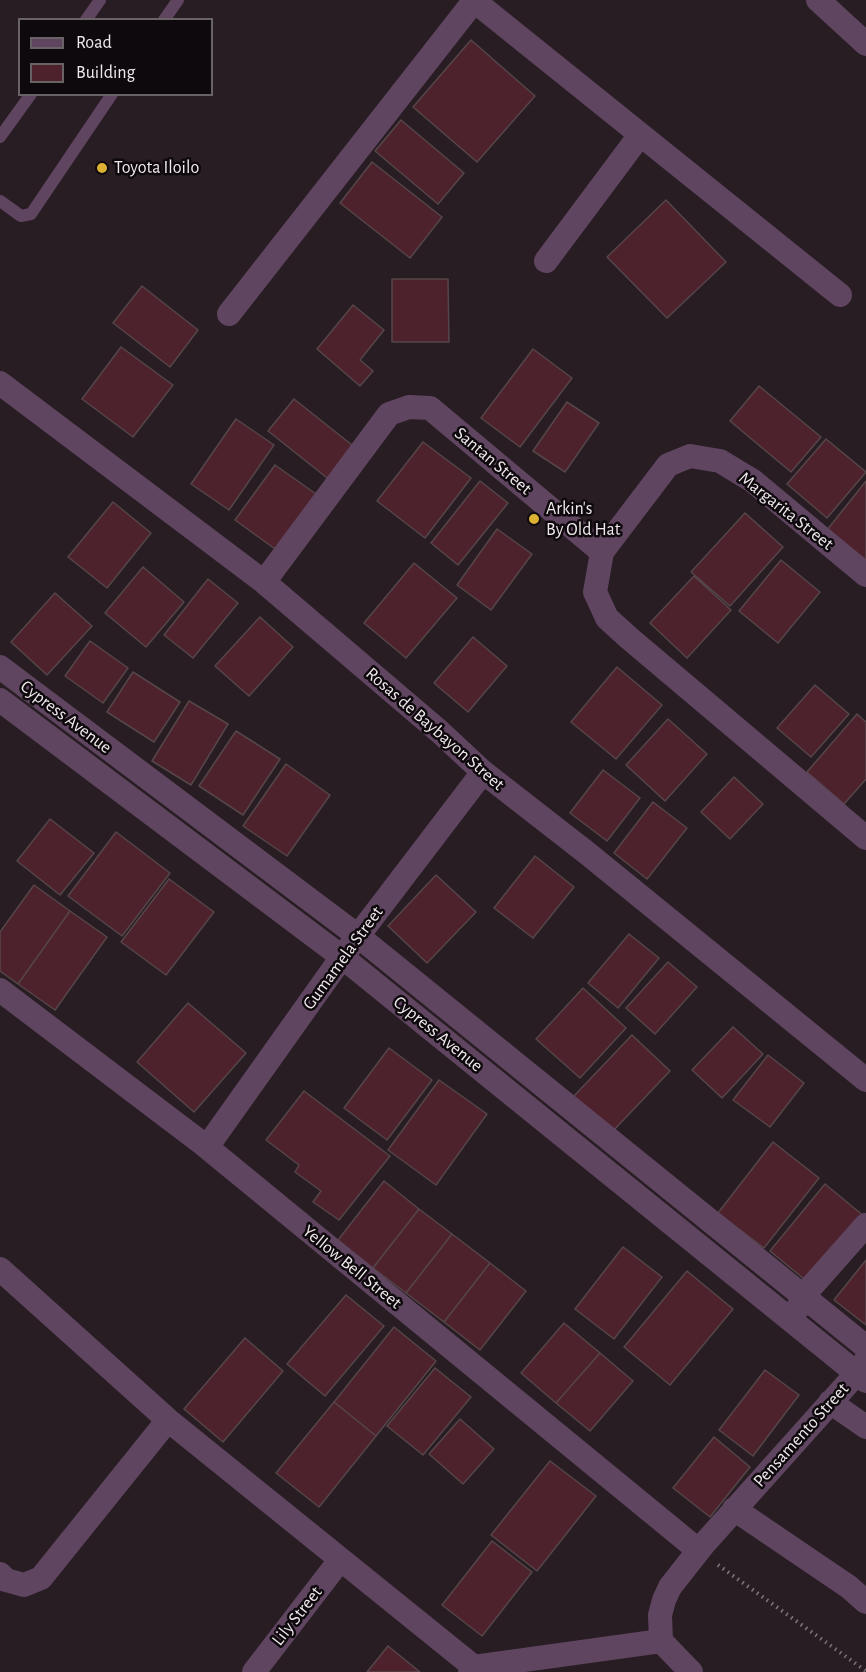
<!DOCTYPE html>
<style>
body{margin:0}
#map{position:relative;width:866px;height:1672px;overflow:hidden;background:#281d23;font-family:"Alegreya Sans",sans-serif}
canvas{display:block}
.legend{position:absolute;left:18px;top:18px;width:195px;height:78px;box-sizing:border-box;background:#0e090c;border:2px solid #696366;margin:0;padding:8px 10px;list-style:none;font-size:18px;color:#f1e9ed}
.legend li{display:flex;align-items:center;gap:12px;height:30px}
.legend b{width:30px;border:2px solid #696366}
</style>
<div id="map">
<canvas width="866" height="1672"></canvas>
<ul class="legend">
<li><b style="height:8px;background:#604561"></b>Road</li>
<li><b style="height:16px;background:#4e222d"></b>Building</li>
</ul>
</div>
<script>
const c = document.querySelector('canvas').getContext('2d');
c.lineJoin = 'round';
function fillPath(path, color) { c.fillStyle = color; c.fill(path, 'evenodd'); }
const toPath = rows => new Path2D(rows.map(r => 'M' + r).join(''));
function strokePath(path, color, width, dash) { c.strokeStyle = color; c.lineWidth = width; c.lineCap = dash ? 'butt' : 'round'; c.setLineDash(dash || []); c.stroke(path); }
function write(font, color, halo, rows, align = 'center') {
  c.font = font + ' "Alegreya Sans",sans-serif'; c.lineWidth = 5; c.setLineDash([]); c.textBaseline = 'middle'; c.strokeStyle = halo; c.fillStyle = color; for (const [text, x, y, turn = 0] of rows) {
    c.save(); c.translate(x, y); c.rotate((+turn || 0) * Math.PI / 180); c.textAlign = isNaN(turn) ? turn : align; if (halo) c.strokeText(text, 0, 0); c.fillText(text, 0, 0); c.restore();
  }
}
const building = toPath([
 [471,40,535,96,477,162,413,107,471,40],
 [401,120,464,173,438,204,375,151,401,120],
 [372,162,442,217,410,258,340,203,372,162],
 [666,200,726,262,667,318,607,257,666,200],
 [392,279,448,279,449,342,392,342,392,279],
 [142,286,198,330,170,367,113,323,142,286],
 [353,305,384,330,360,360,373,371,360,386,317,349,353,305],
 [121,347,173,385,133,437,82,399,121,347],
 [533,349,572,378,520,447,481,418,533,349],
 [759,386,821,437,791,472,730,421,759,386],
 [294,399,357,449,331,481,268,431,294,399],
 [567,402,599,423,565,472,533,451,567,402],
 [236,419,274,445,229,510,191,484,236,419],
 [826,439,866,472,827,518,787,484,826,439],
 [423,442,471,478,425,538,377,501,423,442],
 [275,465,316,494,275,549,235,520,275,465],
 [480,481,508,503,458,565,431,543,480,481],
 [866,481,866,560,827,530,866,481],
 [113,502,151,533,107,588,68,557,113,502],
 [745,513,783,547,730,606,691,572,745,513],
 [497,529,532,554,491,610,457,585,497,529],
 [781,560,820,592,778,643,739,611,781,560],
 [414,563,457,598,406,658,364,623,414,563],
 [143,567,184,602,146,647,105,613,143,567],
 [694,576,731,610,687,658,650,623,694,576],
 [208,579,238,603,193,658,164,635,208,579],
 [55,593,92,626,47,675,11,642,55,593],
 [260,617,293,647,249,696,215,666,260,617],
 [473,637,507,666,468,712,434,683,473,637],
 [90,641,128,668,103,703,65,676,90,641],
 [617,667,662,705,616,759,571,722,617,667],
 [133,672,180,702,154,742,107,712,133,672],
 [815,685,849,714,811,757,777,728,815,685],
 [189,701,228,724,191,785,152,761,189,701],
 [857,714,866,722,866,779,844,804,807,772,857,714],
 [668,719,707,754,665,801,626,765,668,719],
 [236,731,280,759,243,815,199,786,236,731],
 [286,764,330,795,287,856,243,826,286,764],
 [603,770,640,798,607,841,570,813,603,770],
 [734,777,763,804,730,839,701,812,734,777],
 [653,802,687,828,647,879,614,853,653,802],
 [50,819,94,853,60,895,17,861,50,819],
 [116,832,170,873,122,936,68,896,116,832],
 [535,856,574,887,533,938,494,908,535,856],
 [436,875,476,912,427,963,388,926,436,875],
 [169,879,214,912,166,975,121,942,169,879],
 [34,885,70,911,18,984,0,971,0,932,34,885],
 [70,911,107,937,55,1010,18,984,70,911],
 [629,934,659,958,618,1008,588,983,629,934],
 [668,962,697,987,655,1034,626,1008,668,962],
 [583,988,626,1028,580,1078,536,1039,583,988],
 [188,1003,246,1053,194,1112,137,1062,188,1003],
 [733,1027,763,1054,722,1098,692,1070,733,1027],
 [632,1035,670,1071,611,1133,573,1097,632,1035],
 [389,1048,432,1080,387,1140,344,1108,389,1048],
 [768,1055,804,1083,770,1127,733,1100,768,1055],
 [439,1080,487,1114,436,1185,388,1150,439,1080],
 [304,1091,390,1156,339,1220,313,1202,321,1191,295,1172,299,1165,266,1140,304,1091],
 [773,1142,819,1178,764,1248,718,1213,773,1142],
 [384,1181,419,1209,373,1268,338,1240,384,1181],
 [825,1184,865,1217,810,1284,770,1251,825,1184],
 [419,1209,452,1234,406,1293,373,1268,419,1209],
 [452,1234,490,1263,444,1322,406,1293,452,1234],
 [623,1247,662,1277,614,1339,575,1309,623,1247],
 [866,1260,866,1325,834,1300,866,1260],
 [490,1263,526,1291,480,1350,444,1322,490,1263],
 [687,1271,733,1309,670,1385,624,1347,687,1271],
 [346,1295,384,1326,325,1396,287,1364,346,1295],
 [564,1323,600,1353,556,1403,521,1373,564,1323],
 [394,1327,436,1361,376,1436,334,1402,394,1327],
 [245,1338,283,1371,223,1442,184,1409,245,1338],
 [600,1353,633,1381,590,1431,556,1403,600,1353],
 [435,1368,471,1397,423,1455,387,1426,435,1368],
 [765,1370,799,1395,753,1456,719,1430,765,1370],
 [334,1402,376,1436,319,1507,276,1473,334,1402],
 [460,1419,494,1449,463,1484,429,1454,460,1419],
 [714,1437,750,1467,710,1517,673,1488,714,1437],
 [550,1461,596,1496,537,1571,491,1535,550,1461],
 [492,1541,532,1572,482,1636,442,1605,492,1541],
 [388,1646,420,1672,367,1672,388,1646]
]);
const path = toPath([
 [718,1565,866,1671]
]);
const service = toPath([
 [86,20,100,0],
 [164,20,178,0],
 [0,137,31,94],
 [0,201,21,216,31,214,112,94]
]);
const minor = toPath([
 [473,0,840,295],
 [818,0,866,44],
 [546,261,640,135],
 [229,314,474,1],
 [0,383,264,582,440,732,483,772,587,853,866,1080],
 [866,575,753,481,720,461,690,456,668,465,602,552,595,592,607,618,629,638,866,838],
 [264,582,389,414,409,407,430,408,602,552],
 [0,667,358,936,866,1347],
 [0,700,342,957,866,1381],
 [0,990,203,1144,698,1550],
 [207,1147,342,957,483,772],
 [0,1269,168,1420,474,1667],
 [798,1308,804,1295,866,1225],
 [830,1402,866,1427],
 [734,1509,849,1587,866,1602],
 [0,1574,6,1580,24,1585,41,1578,168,1420],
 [254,1672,340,1560],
 [470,1672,474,1667,661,1641],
 [691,1672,661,1641,660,1615,664,1600,670,1587,703,1545,857,1373,866,1360]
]);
const markers = [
 [102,168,6,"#ddb133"],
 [534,519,6,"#ddb133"]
];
const poiNames = [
 ["Toyota Iloilo",114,168],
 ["Arkin's",546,509],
 ["By Old Hat",546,530]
];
const streetNames = [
 ["Santan Street",493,461,40],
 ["Margarita Street",786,511,38],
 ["Cypress Avenue",66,717,37],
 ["Rosas de Baybayon Street",435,729,41],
 ["Gumamela Street",343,958,-54],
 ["Cypress Avenue",438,1034,39],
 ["Yellow Bell Street",352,1267,39],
 ["Pensamento Street",801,1435,-48],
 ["Lily Street",297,1616,-52]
];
fillPath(building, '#4e222d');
strokePath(building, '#554649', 1.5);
strokePath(path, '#7f757a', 4, [1.5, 4.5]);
strokePath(service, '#604561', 12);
strokePath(minor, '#604561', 24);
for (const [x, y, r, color] of markers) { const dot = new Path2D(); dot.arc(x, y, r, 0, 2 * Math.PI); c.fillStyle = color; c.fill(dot); strokePath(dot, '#0e090c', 2); }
write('18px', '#f1e9ed', '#0e090c', poiNames, 'left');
write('18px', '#f1e9ed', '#0e090c', streetNames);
</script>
